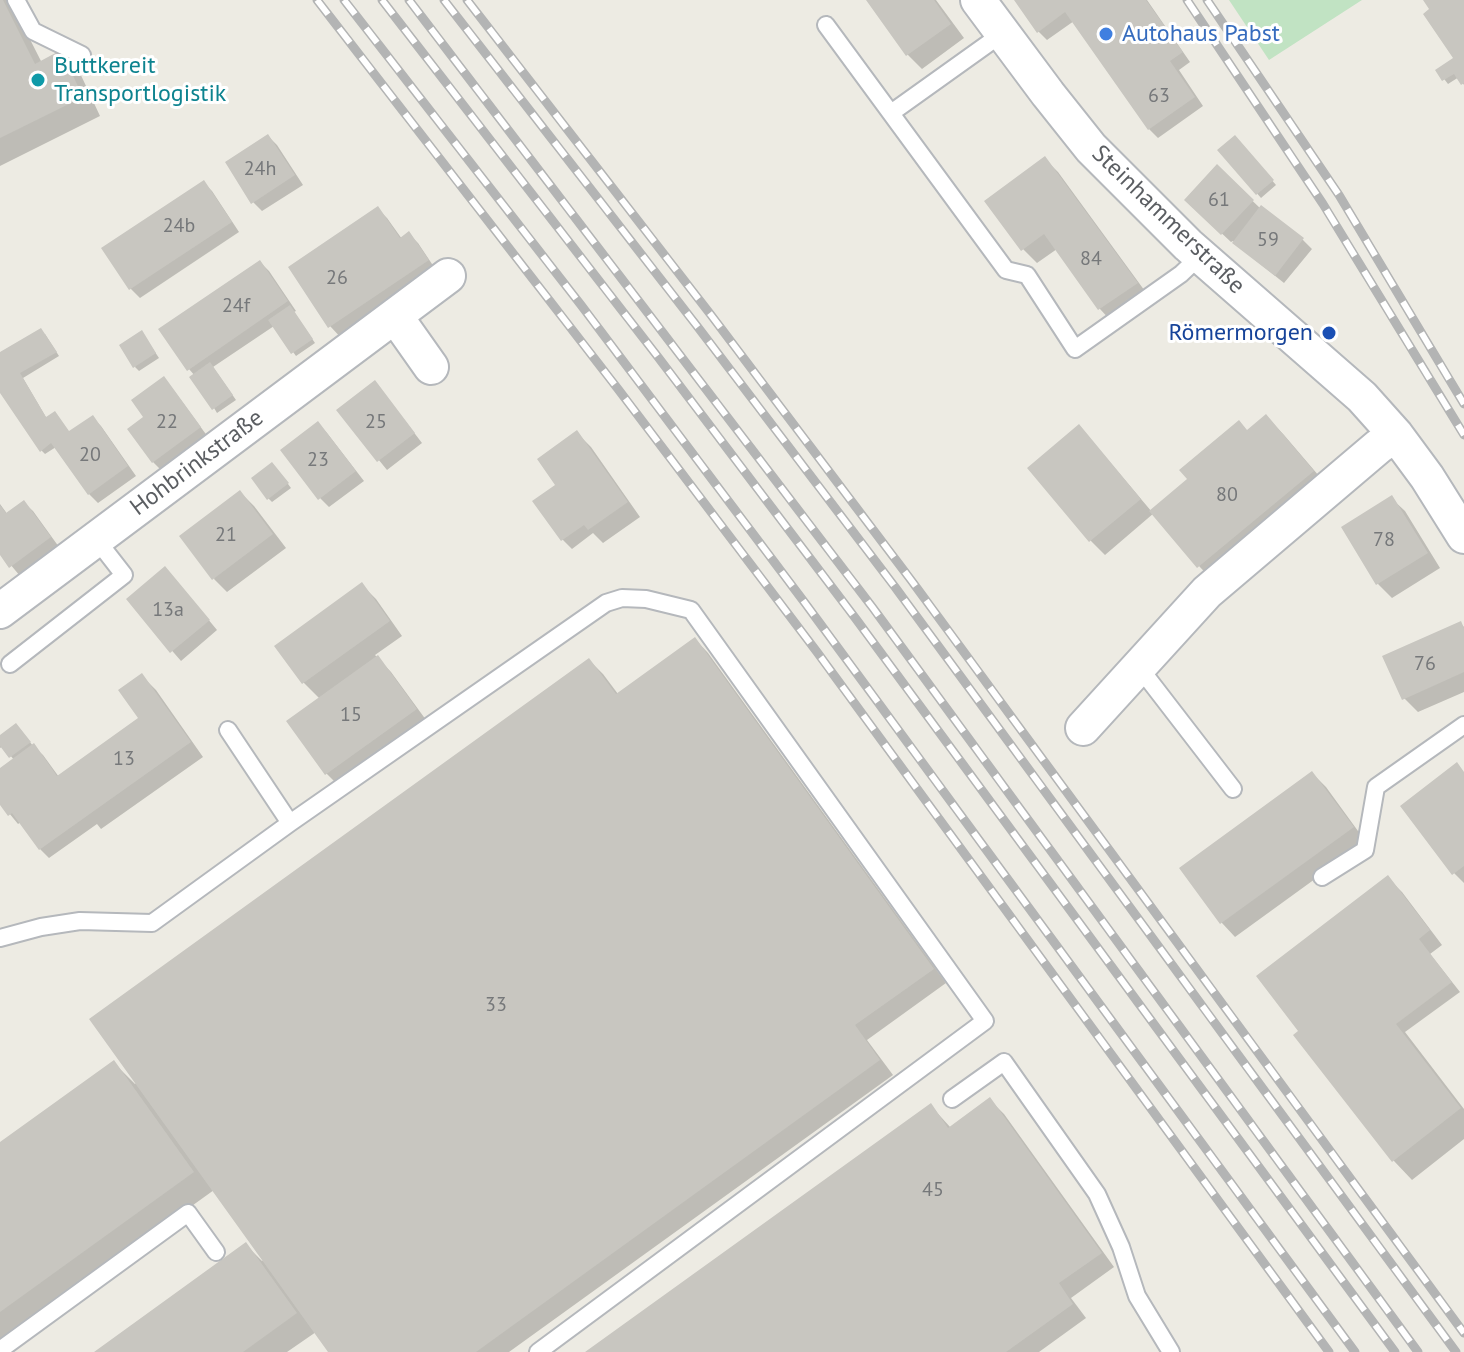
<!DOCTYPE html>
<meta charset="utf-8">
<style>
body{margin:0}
canvas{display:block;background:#edebe3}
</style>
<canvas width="1464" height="1352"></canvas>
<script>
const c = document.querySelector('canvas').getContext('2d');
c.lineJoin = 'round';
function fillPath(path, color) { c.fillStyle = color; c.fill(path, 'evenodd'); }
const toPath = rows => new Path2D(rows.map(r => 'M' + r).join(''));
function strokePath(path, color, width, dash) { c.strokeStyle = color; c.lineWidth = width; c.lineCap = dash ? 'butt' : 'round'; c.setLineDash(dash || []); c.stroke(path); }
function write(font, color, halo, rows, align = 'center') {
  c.font = font + ' "PT Sans",sans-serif'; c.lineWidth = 6; c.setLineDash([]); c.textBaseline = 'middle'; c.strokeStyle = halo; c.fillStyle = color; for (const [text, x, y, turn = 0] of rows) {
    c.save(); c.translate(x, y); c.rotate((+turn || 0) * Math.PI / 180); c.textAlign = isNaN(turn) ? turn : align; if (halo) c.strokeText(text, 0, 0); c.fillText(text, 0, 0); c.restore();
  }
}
const green = toPath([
 [1229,0,1362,0,1269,60]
]);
const shadow = toPath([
 [0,0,10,0,42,63,60,53,79,71,100,116,0,166],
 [868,0,936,0,964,38,922,69,908,55],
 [1016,0,1147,0,1190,62,1179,70,1203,106,1158,138,1149,129,1074,21,1047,40,1038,31],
 [1426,0,1464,0,1464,85,1459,77,1448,84,1438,71,1456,59,1432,9],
 [268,136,277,145,303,185,262,211,253,202],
 [1235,137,1276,185,1261,198,1220,151],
 [1044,158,1058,172,1150,298,1113,323,1100,309,1057,249,1037,263,1023,249],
 [1217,167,1261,209,1303,240,1312,249,1284,283,1244,251,1233,241,1231,242,1186,200],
 [203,182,212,191,239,232,140,298,131,289,104,248],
 [378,209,387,218,402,239,409,234,418,243,436,270,343,340,330,326],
 [260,262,269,271,296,311,294,312,315,343,296,356,274,326,213,367,236,400,217,413,195,376,189,369],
 [45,334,59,356,23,378,47,419,70,433,92,417,101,426,136,476,98,503,89,494,56,447,45,454,41,450,0,389,0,355],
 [145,337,159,358,139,371,135,367],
 [172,388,208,437,162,471,153,462,146,417],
 [383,392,422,443,387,470,339,411],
 [1266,416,1284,435,1331,490,1217,585,1199,566,1154,513,1105,555,1091,541,1030,468,1092,441,1152,512],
 [318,424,327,433,364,481,329,507,320,498],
 [577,433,591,447,640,517,603,543,593,533,572,549,563,540,535,502,558,485],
 [276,468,291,488,272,502,268,498],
 [240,492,254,506,286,548,227,592,214,579],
 [1391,498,1405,511,1440,568,1392,598,1378,584],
 [24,503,33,511,59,547,20,576,0,552,0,504,8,515],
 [174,578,217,630,181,661,128,600],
 [362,585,376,599,402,636,375,655,391,672,429,724,340,787,326,773,320,699,304,683,277,646],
 [1460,623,1464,627,1464,692,1418,712,1404,698],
 [695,639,708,653,946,983,867,1040,893,1075,509,1352,330,1352,316,1332,287,1352,97,1352,246,1245,262,1261,264,1260,214,1190,0,1344,0,1145,114,1063,135,1084,589,660,603,674,618,694],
 [142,676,156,690,203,757,101,829,97,824,49,858,40,849,21,822,18,824,0,802,0,770,14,760,3,746,0,748,0,738,20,729,33,746,43,755,59,777,141,719],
 [1464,772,1464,883,1454,873],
 [1312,773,1326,787,1366,842,1235,937,1222,923,1182,868],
 [1388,878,1402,892,1442,945,1430,954,1460,992,1405,1032,1464,1109,1464,1139,1412,1180,1394,1161,1296,1035,1301,1031],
 [990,1100,1004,1114,1114,1267,1071,1298,1086,1318,1039,1352,588,1352,931,1106,951,1128]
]);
const building = toPath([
 [0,0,3,0,35,64,61,50,83,97,0,138],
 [866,0,934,0,951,24,906,56],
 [1014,0,1146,0,1183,52,1170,61,1195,97,1148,130,1065,12,1037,33],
 [1423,0,1464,0,1464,83,1461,85,1454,74,1442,81,1435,70,1453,58,1423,14,1429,9],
 [268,134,295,175,251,204,225,162],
 [1235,135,1274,180,1256,195,1217,150],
 [1045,156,1138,283,1098,310,1044,234,1021,251,984,201],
 [1217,164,1254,200,1221,235,1184,200],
 [204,180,232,222,129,290,101,248],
 [1261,205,1304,238,1275,276,1232,243],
 [378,206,400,238,409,231,429,260,328,328,288,267],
 [260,260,288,301,187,371,158,329],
 [290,305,313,339,291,354,268,320],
 [41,328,57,352,20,373,46,417,55,411,69,431,93,415,128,466,88,495,51,443,40,452,0,393,0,352],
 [142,330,156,353,133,368,119,345],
 [210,362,233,395,212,410,189,377],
 [164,376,201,427,152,463,127,429,143,417,131,400],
 [375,380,415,433,377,462,336,410],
 [1266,414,1314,471,1197,568,1149,511,1187,479,1179,470,1239,420,1247,430],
 [318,421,356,471,318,500,280,450],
 [1079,424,1141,499,1089,542,1027,468],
 [577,430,628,502,588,530,584,525,561,541,532,501,555,485,537,459],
 [272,462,289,483,267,500,251,478],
 [240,490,273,534,212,580,179,536],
 [1392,495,1428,553,1376,585,1341,527],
 [24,500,51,537,9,568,0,555,0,505,6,513],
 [165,566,210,620,170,653,126,599],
 [362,582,390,621,302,684,274,646],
 [1461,621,1464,628,1464,672,1402,700,1382,656],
 [695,637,934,969,855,1025,880,1060,476,1352,328,1352,89,1019,589,658,616,694],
 [378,655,417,709,325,775,286,721],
 [142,673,191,742,39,850,12,813,8,816,0,805,0,768,34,743,57,776,138,718,118,690],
 [16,723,31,742,9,758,0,746,0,735],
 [1457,762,1464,772,1464,866,1452,875,1400,806],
 [1312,771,1354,827,1220,924,1179,868],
 [1388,875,1430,930,1419,939,1452,982,1396,1024,1461,1108,1392,1162,1293,1035,1298,1031,1256,976],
 [114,1060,194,1172,0,1312,0,1142],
 [990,1097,1102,1253,1059,1283,1073,1304,1006,1352,585,1352,931,1103,948,1128],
 [246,1242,297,1313,243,1352,94,1352]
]);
const service = toPath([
 [16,0,33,31,82,55],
 [826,25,1006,270,1027,275,1075,349,1181,274,1201,255],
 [891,113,1003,33],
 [10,664,124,575,96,539],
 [1139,667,1233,789],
 [228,730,290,823],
 [1322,877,1365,850,1376,787,1464,725],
 [0,938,41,927,80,921,152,923,290,823,606,603,622,598,646,599,691,610,985,1021,538,1352],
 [952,1099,1004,1062,1097,1194,1121,1247,1137,1296,1171,1352],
 [0,1350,188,1213,216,1252]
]);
const minor = toPath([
 [978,0,1048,94,1091,148,1188,245,1362,397,1396,435,1427,477,1464,536],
 [395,316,431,367],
 [0,611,448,276],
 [1083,728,1207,592,1379,446,1396,435]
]);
const rail = toPath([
 [317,0,618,389,817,652,1329,1352],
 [344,0,581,305,805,603,1355,1352],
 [382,0,658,357,856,619,1395,1352],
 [409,0,873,608,1418,1352],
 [444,0,697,326,895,587,1456,1352],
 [467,0,711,315,911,580,1464,1333],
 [1187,0,1323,204,1464,435],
 [1207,0,1339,195,1464,404]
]);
const markers = [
 [1106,34,8,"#3f7fe0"],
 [38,80,8,"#0f9aa8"],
 [1329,333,8,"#1a4fb4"]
];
const numberNames = [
 ["63",1159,96],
 ["24h",260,169],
 ["61",1219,200],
 ["24b",179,226],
 ["59",1268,240],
 ["84",1091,259],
 ["26",337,278],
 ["24f",236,306],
 ["22",167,422],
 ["25",376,422],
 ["20",90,455],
 ["23",318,460],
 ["80",1227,495],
 ["21",226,535],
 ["78",1384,540],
 ["13a",168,610],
 ["76",1425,664],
 ["15",351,715],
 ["13",124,759],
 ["33",496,1005],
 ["45",933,1190]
];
const shopNames = [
 ["Autohaus Pabst",1122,34]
];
const cultureNames = [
 ["Buttkereit",54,66],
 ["Transportlogistik",54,94]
];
const streetNames = [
 ["Steinhammerstraße",1168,220,44],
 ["Hohbrinkstraße",197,463,-37]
];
const transitNames = [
 ["Römermorgen",1313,333]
];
fillPath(green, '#c1e3c3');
fillPath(shadow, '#0003');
fillPath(building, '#c8c6c0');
strokePath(service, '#b5b8bc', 20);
strokePath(minor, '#b5b8bc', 38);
strokePath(service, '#fff', 16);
strokePath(minor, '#fff', 34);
strokePath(rail, '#b3b4b4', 9);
strokePath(rail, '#fff', 6, [18]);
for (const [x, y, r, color] of markers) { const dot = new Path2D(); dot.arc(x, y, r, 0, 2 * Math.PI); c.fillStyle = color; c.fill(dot); strokePath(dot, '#fff', 3); }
write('20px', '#76787a', null, numberNames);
write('24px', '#366cbe', '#fff', shopNames, 'left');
write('24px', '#0d838f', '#fff', cultureNames, 'left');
write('24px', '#5b5e62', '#fff', streetNames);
write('24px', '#164399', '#fff', transitNames, 'right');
</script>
